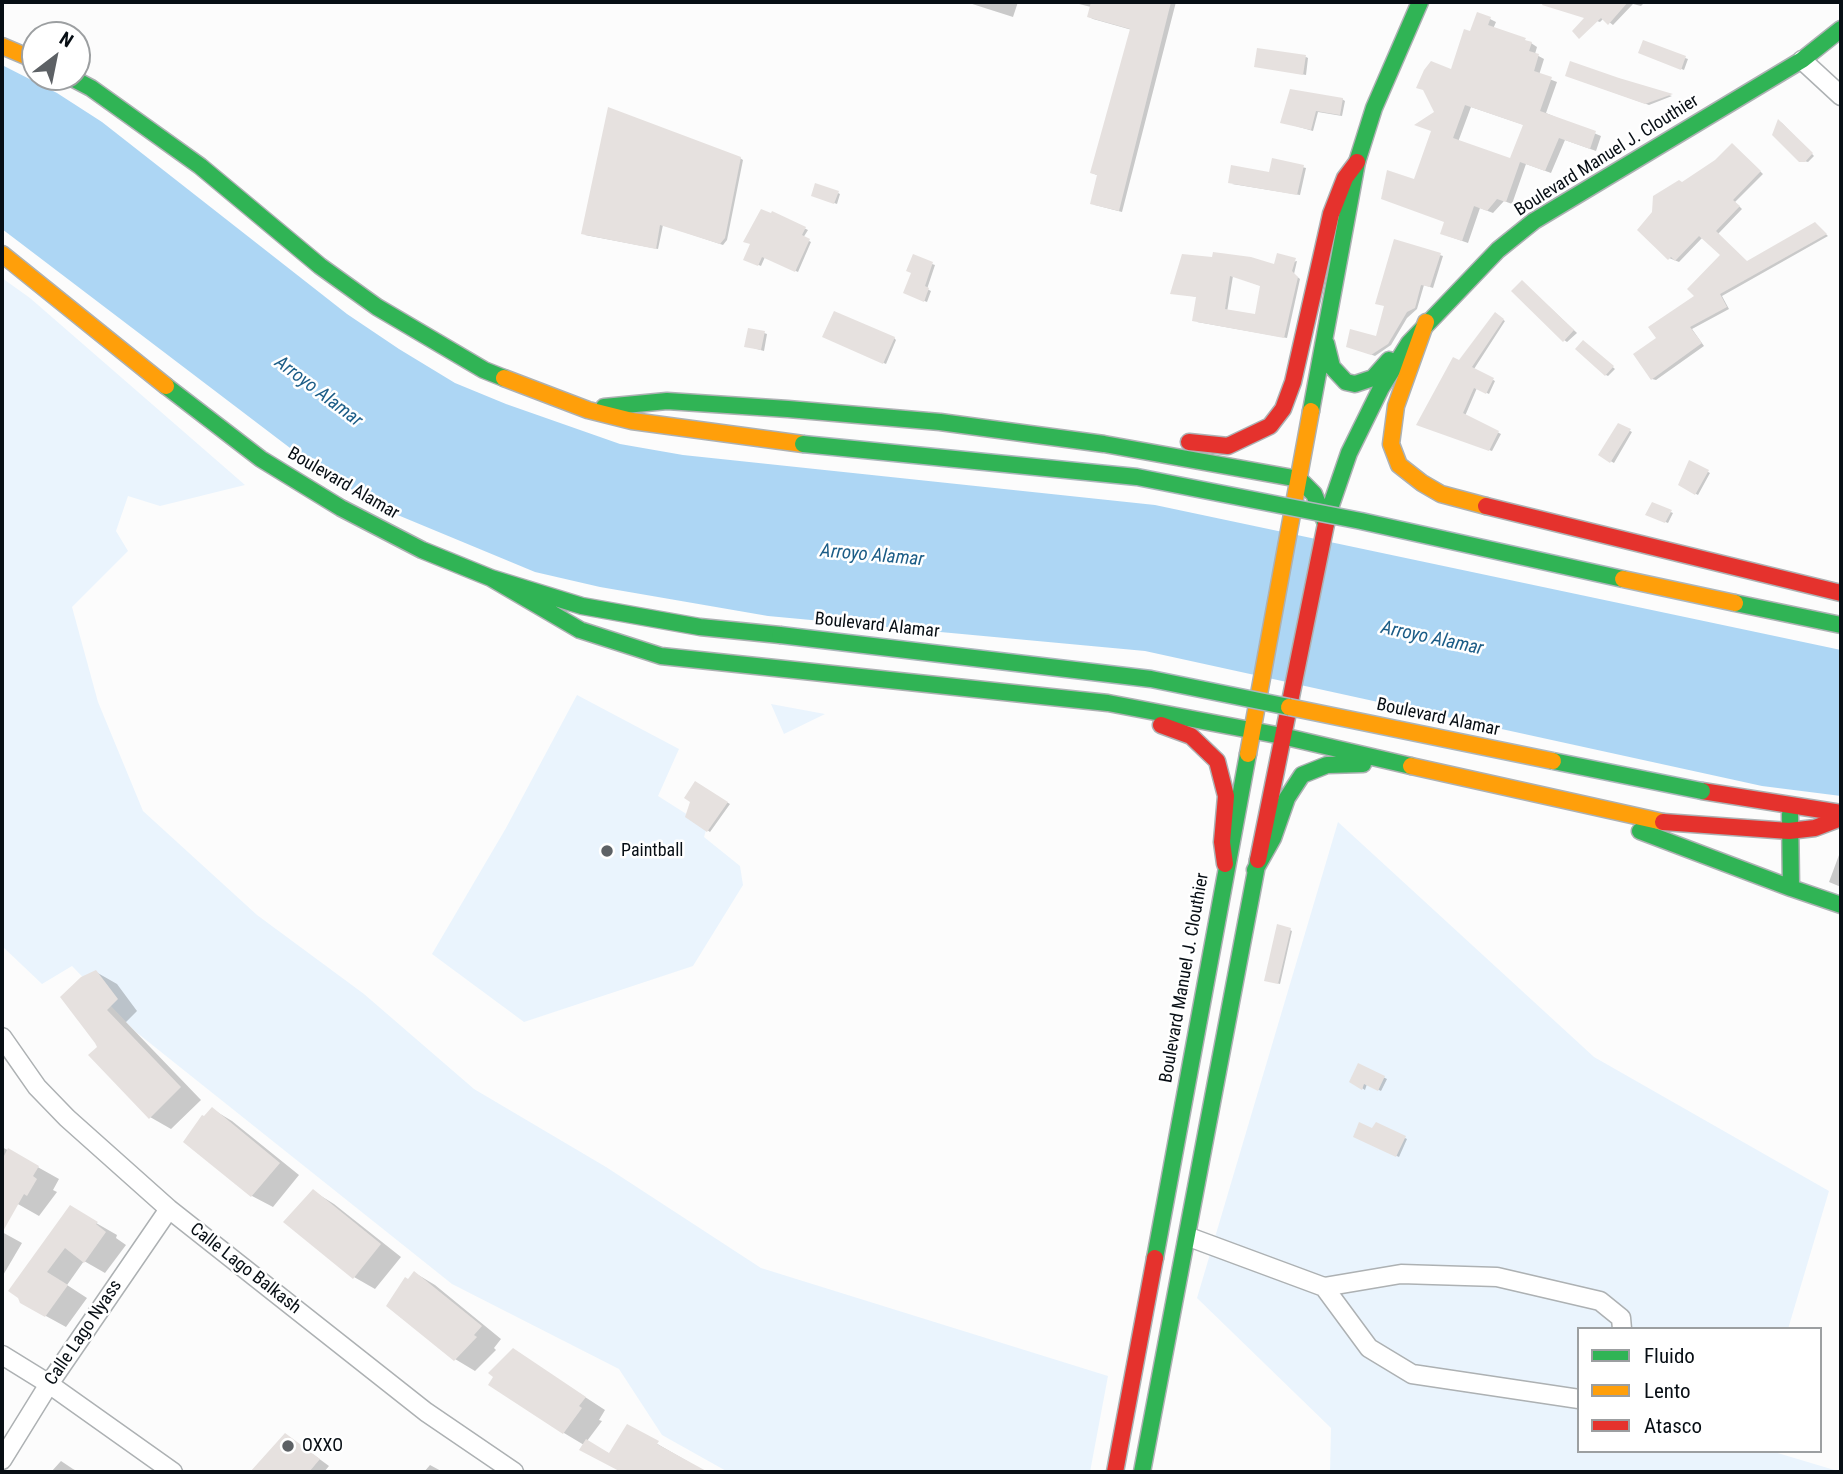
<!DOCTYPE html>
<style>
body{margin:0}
#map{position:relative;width:1843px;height:1474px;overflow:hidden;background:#fcfcfc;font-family:"Roboto Condensed",sans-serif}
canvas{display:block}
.frame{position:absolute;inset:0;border:4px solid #070e14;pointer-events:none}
.legend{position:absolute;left:1577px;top:1327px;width:245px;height:126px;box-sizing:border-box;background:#fff;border:2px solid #9c9fa1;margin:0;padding:9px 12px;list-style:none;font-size:21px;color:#070e14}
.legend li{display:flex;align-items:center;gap:14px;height:35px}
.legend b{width:35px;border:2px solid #9c9fa1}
.north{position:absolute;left:21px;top:21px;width:70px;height:70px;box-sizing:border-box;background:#fff;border:2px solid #9c9fa1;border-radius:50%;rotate:32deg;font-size:19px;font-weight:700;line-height:28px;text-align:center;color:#070e14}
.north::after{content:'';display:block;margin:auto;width:24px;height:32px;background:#5d6165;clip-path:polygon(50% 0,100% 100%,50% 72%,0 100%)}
</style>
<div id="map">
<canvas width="1843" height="1474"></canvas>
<div class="frame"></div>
<ul class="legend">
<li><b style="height:9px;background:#30b455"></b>Fluido</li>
<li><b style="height:9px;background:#ff9f0a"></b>Lento</li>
<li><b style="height:9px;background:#e5322d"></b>Atasco</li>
</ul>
<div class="north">N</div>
</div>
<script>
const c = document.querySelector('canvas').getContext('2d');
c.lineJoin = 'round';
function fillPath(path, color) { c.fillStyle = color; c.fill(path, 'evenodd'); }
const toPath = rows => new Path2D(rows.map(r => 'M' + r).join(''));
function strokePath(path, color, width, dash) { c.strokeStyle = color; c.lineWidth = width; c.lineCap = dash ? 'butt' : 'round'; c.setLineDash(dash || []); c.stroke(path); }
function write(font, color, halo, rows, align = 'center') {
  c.font = font + ' "Roboto Condensed",sans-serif'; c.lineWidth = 5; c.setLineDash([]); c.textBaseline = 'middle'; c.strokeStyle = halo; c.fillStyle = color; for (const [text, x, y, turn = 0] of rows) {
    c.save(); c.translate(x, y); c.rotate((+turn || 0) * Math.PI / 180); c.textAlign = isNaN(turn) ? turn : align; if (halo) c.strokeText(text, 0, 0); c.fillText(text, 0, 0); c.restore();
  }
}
const green = toPath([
 [2,278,30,298,245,485,160,506,128,496,116,531,128,551,72,607,98,702,143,811,257,915,364,994,474,1089,606,1167,761,1268,1108,1376,1090,1472,728,1472,662,1435,619,1369,452,1284,136,1032,72,966,42,984,2,946],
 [577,695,679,749,658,796,707,827,704,837,740,866,743,885,693,966,524,1022,432,954,506,828],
 [771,704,825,714,784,734],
 [1338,822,1594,1057,1829,1191,1788,1329,1579,1329,1579,1451,1771,1451,1841,1472,1330,1472,1331,1428,1197,1298]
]);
const water = toPath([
 [2,65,57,93,102,122,347,314,399,349,455,383,506,404,620,444,683,455,1155,505,1841,650,1841,796,1762,786,1145,651,768,616,600,587,535,572,388,511,319,470,2,229]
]);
const shadow = toPath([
 [966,2,1018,2,1013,17],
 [1071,2,1120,2,1138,7,1140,2,1176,2,1122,212,1095,205,1099,176,1092,173,1132,30,1093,19,1089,17,1091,7],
 [1538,2,1645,2,1641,6,1633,4,1613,25,1604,18,1600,22],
 [1490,19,1496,22,1493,29,1531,43,1537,47,1535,54,1544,59,1539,75,1557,82,1546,113,1601,136,1596,151,1565,140,1551,173,1526,164,1512,204,1504,201,1493,213,1480,208,1468,243,1448,236,1446,222,1415,182,1452,71,1471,33],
 [1471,107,1524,125,1511,161,1458,142],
 [1643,53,1685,58,1688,59,1684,70],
 [1306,57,1308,58,1306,75,1256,66],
 [1571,63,1672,96,1649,105,1570,77],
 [1342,99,1345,101,1342,116,1318,112,1313,131,1285,123],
 [1781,122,1814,156,1808,162,1800,160],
 [1735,147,1763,174,1735,202,1742,209,1718,234,1748,263,1818,227,1828,236,1722,296,1729,309,1692,329,1704,346,1656,380,1652,379,1658,338,1697,297,1722,255,1703,237,1679,262,1669,258,1682,184],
 [740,158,743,160,727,240,723,245,663,225,658,249,585,235],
 [1274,160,1306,168,1300,195,1232,184,1270,174],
 [838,193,840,194,837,204,815,196],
 [773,213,808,230,803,238,811,242,798,272,765,257,761,266,745,259],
 [1395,241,1443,256,1433,288,1424,285,1417,309,1407,318,1391,345,1375,356,1351,347,1377,339,1386,306],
 [1183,256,1275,266,1297,261,1294,274,1300,279,1287,338,1197,322,1198,297,1172,293],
 [1233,276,1261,286,1257,316,1227,312],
 [932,264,935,265,927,289,931,291,927,302,907,294],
 [1526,285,1577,333,1567,342,1564,340],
 [1495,315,1505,321,1474,369,1495,381,1489,394,1477,388,1465,416,1501,434,1492,451,1421,426],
 [764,333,767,334,764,351,746,346],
 [824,336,894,338,896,340,886,364],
 [1586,344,1615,369,1608,376,1606,375],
 [1619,425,1632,432,1614,463,1600,455],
 [1690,462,1710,473,1698,495,1680,485],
 [1653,504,1673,513,1668,523,1647,514],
 [695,783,730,804,710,832,687,816],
 [1839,855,1841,856,1841,887,1829,882],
 [1290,930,1292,931,1280,984,1269,981],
 [96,972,117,984,137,1011,126,1022,201,1100,171,1129,150,1117,99,1048],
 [1358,1065,1387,1079,1381,1091,1367,1084,1365,1090,1351,1081],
 [212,1109,232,1121,299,1175,273,1207,252,1196,185,1141],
 [1376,1124,1407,1139,1399,1157,1355,1136,1373,1130],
 [2,1147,59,1179,53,1190,57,1192,39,1216,2,1195],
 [313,1191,334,1204,401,1257,375,1289,354,1277],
 [70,1208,117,1235,116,1238,126,1245,105,1273,84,1261,67,1285,87,1298,66,1327,35,1310,10,1290],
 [2,1232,22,1243,2,1277],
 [415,1273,435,1285,501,1339,494,1348,496,1350,475,1371,455,1359,408,1281],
 [513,1350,605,1410,599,1420,602,1421,587,1441,610,1454,628,1427,706,1472,623,1472,602,1461,584,1445,564,1433],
 [285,1435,295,1441,329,1466,324,1472,252,1472],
 [61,1461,73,1469,79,1472,51,1472],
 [430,1465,443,1472,424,1472]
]);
const building = toPath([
 [1091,2,1171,2,1119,211,1090,204,1097,175,1090,173,1130,29,1087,17],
 [1543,2,1595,4,1597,2,1628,2,1608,25,1601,18,1579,39,1572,31,1584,18,1542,5],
 [1477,12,1491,17,1488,25,1526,38,1525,40,1532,42,1529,51,1539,54,1534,71,1552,77,1540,111,1596,131,1590,149,1559,138,1545,171,1520,162,1506,202,1497,199,1487,211,1474,206,1462,241,1440,234,1444,222,1381,199,1387,170,1414,179,1431,131,1414,125,1434,112,1423,90,1416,88,1424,70,1431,61,1451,69,1464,29,1470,31],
 [1465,105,1523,125,1510,158,1453,138],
 [1643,40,1686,56,1681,70,1638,53],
 [1257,48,1306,55,1303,75,1254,67],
 [1570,61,1619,78,1673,94,1645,104,1565,76],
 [1290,89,1343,98,1340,115,1316,111,1311,130,1280,123],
 [608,107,741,157,725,238,720,244,660,225,656,249,581,234],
 [1778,119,1813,153,1805,162,1799,162,1772,135],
 [1732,143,1761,171,1733,200,1740,206,1716,231,1747,261,1815,222,1827,234,1720,294,1727,307,1690,327,1702,343,1651,380,1633,354,1656,338,1648,327,1694,296,1687,289,1720,255,1699,236,1675,261,1671,257,1668,260,1637,230,1652,212,1653,196,1679,180,1682,182,1715,160],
 [1272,158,1304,165,1297,195,1228,183,1231,165,1269,172],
 [815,183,839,191,834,204,811,196],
 [761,209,771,213,772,211,806,227,802,235,810,239,795,272,762,257,758,266,743,260,750,244,743,242],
 [1394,239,1441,253,1430,287,1421,285,1415,308,1407,312,1388,344,1371,355,1346,347,1350,329,1376,336,1384,306,1375,304],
 [1213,252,1251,257,1274,264,1277,253,1296,258,1292,271,1298,277,1284,338,1192,321,1196,297,1170,294,1182,254,1212,257],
 [1230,276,1260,286,1255,314,1225,309],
 [913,254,933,262,925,286,929,288,924,302,903,293,911,273,906,271],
 [1522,280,1574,330,1563,342,1511,291],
 [834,311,895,337,883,364,822,337],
 [1495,312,1504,319,1472,367,1494,378,1486,394,1474,388,1463,413,1499,431,1489,451,1416,425,1453,357,1459,360],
 [748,328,765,331,761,350,744,347],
 [1583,340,1614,366,1605,376,1575,349],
 [1618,423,1631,429,1610,463,1598,455],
 [1689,460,1709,470,1695,495,1678,485],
 [1652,502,1672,510,1665,523,1645,515],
 [695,781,728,802,707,832,685,817,690,802,684,798],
 [1277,924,1291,928,1278,984,1264,981],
 [96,970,118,999,107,1010,181,1087,149,1119,88,1055,97,1047,95,1043,60,997,81,977],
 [1358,1063,1385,1076,1378,1091,1364,1084,1362,1090,1349,1082],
 [212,1107,280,1163,251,1197,183,1142,202,1115,204,1116],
 [1359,1122,1372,1128,1376,1122,1406,1136,1396,1157,1353,1137],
 [8,1148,39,1166,33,1176,37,1179,27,1196,24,1194,2,1233,2,1160],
 [313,1189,381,1244,353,1279,283,1222],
 [70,1205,98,1222,96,1224,106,1232,84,1263,65,1248,47,1272,68,1285,45,1317,20,1303,18,1298,8,1291],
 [414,1271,482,1326,474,1335,477,1337,454,1361,386,1306,405,1277,408,1279],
 [513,1348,586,1397,579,1406,582,1408,563,1434,488,1385,493,1377,488,1373],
 [627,1424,659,1441,657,1444,708,1472,621,1472,579,1450,586,1439,609,1453],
 [285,1433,320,1459,309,1472,250,1472]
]);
const street = toPath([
 [1802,60,1841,96],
 [2,1037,37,1087,67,1118,169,1209,426,1412,514,1472],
 [1189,1237,1324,1287,1401,1274,1497,1277,1600,1301,1621,1318,1622,1329],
 [1324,1287,1369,1348,1412,1374,1579,1399],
 [2,1355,49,1384,173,1472],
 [2,1460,49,1384,169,1209]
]);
const fast = toPath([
 [70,77,91,88,200,166,320,266,377,307,484,370,504,378],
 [1326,343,1332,367,1346,382,1355,384,1373,378,1389,360],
 [166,386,261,459,341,508,422,550,491,578,582,606,700,627,780,635],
 [604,407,667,401,788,409,940,422,1104,444,1299,479,1314,494,1326,524],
 [1311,411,1357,162,1374,108,1420,2],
 [1328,514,1349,453,1381,388,1409,343,1498,250,1534,221,1802,60,1841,29],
 [491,578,580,630,661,656,1108,703,1282,736,1411,766],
 [1735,603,1841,625],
 [1790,814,1791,888,1841,905],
 [1640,831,1791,888],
 [1255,870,1273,838,1287,798,1302,775,1327,765,1363,764],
 [1155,1258,1248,754],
 [1142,1472,1258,860]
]);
const slow = toPath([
 [2,46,35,60],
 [2,254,166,386],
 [1426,322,1396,406,1391,444,1399,465,1422,483,1441,494,1486,506],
 [504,378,588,410,632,421,803,444],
 [1248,754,1311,411],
 [1411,766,1663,822]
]);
const jam = toPath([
 [1189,442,1228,446,1270,426,1283,409,1293,382,1331,214,1345,178,1357,162],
 [1486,506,1841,593],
 [1161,725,1191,736,1217,761,1226,796,1222,842,1225,864],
 [1702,791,1841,813],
 [1663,822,1789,831,1815,828,1841,818],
 [1258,860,1328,514],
 [1115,1472,1155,1258]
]);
const fastBridge = toPath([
 [803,444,1137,477,1361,521,1623,579],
 [780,635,1151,679,1289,707],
 [1553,761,1702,791]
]);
const slowBridge = toPath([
 [1623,579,1735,603],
 [1289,707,1553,761]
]);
const markers = [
 [607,851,7,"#5d6165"],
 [288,1446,7,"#5d6165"]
];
const streetNames = [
 ["Boulevard Manuel J. Clouthier",1607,156,-32],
 ["Boulevard Alamar",343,484,30],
 ["Boulevard Alamar",877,626,6],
 ["Boulevard Alamar",1438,718,12],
 ["Boulevard Manuel J. Clouthier",1185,978,-80],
 ["Calle Lago Balkash",245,1269,38],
 ["Calle Lago Nyass",84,1333,-56]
];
const poiNames = [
 ["Paintball",621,851],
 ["OXXO",302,1446]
];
const waterNames = [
 ["Arroyo Alamar",318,392,37],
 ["Arroyo Alamar",872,556,5],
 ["Arroyo Alamar",1432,639,12]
];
fillPath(green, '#eaf4fd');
fillPath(water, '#add6f4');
fillPath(shadow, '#0003');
fillPath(building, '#e6e1df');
strokePath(street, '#adb1b3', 21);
strokePath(fast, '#adb1b3', 19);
strokePath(slow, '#adb1b3', 19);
strokePath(jam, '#adb1b3', 19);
strokePath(street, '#fff', 18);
strokePath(fast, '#30b455', 16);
strokePath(slow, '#ff9f0a', 16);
strokePath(jam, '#e5322d', 16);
strokePath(fastBridge, '#acb6bc', 19, []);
strokePath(slowBridge, '#acb6bc', 19, []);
strokePath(fastBridge, '#30b455', 16);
strokePath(slowBridge, '#ff9f0a', 16);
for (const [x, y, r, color] of markers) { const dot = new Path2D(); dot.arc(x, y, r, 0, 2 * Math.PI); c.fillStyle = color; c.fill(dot); strokePath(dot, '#fff', 2.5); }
write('18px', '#070e14', '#fff', streetNames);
write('18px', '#070e14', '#fff', poiNames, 'left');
write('italic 19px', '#1c5d87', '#fff', waterNames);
</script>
